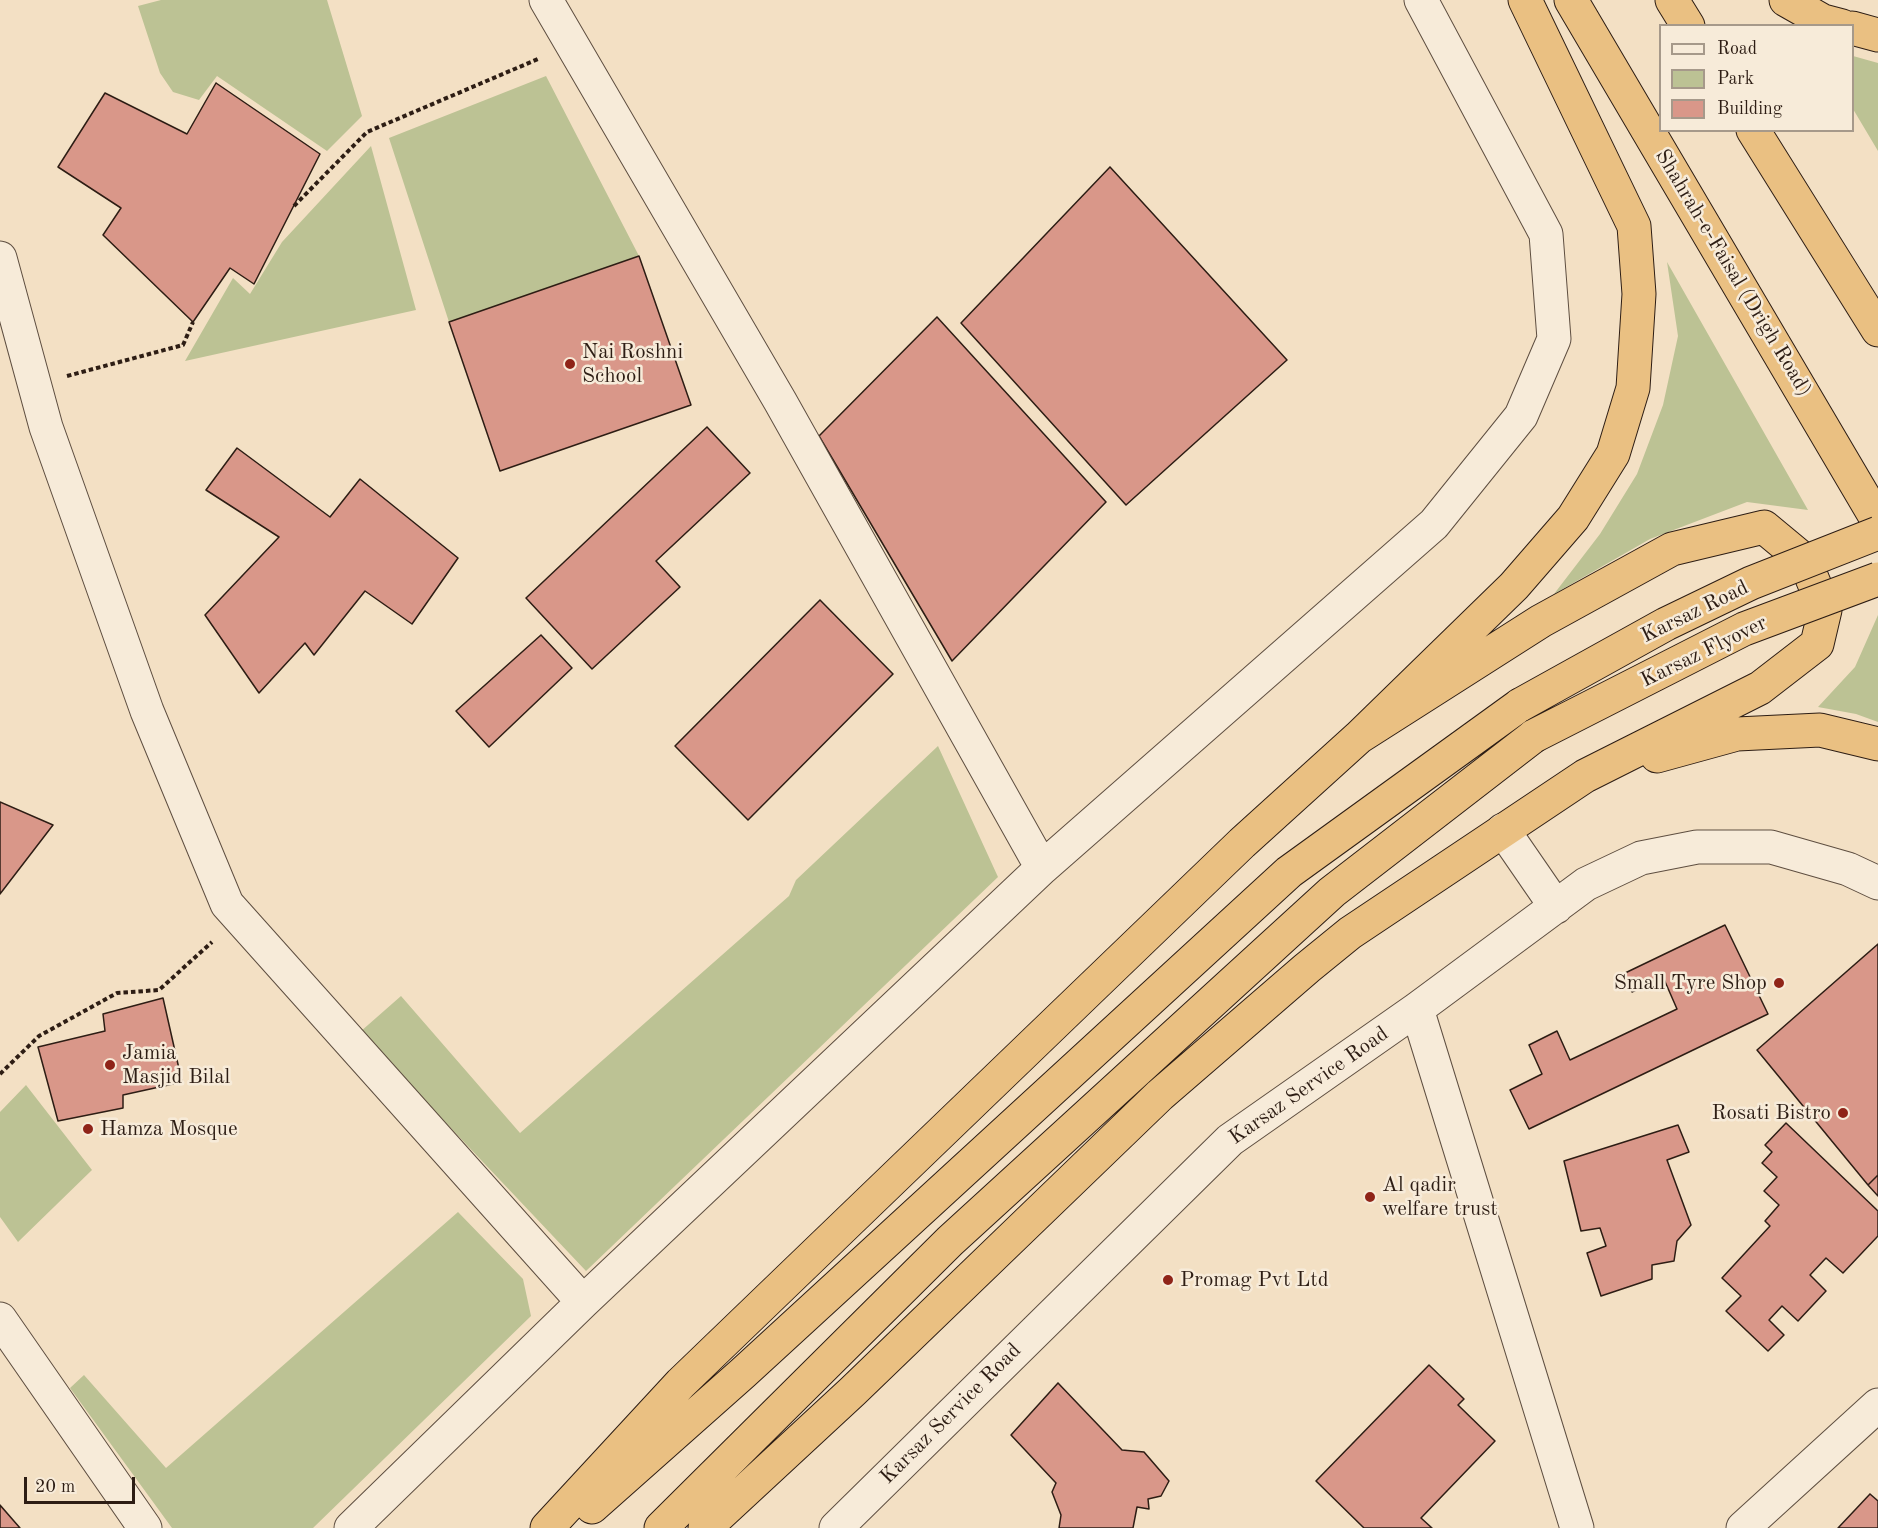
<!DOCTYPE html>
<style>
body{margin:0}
#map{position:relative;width:1878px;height:1528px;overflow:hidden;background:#f3e0c4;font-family:"Old Standard TT",serif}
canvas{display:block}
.legend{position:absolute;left:1659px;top:24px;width:195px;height:108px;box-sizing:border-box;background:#f7ebd9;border:2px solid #a6998a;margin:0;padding:8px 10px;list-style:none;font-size:18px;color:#2d1d14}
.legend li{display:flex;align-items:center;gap:12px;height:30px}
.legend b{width:30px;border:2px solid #a6998a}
.scale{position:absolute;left:24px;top:1477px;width:111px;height:27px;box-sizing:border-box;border:3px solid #2d1d14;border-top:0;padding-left:8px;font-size:18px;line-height:21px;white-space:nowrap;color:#2d1d14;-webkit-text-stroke:4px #f7ebd9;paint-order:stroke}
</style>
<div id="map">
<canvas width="1878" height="1528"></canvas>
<ul class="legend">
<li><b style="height:8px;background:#f7ebd9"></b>Road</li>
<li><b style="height:16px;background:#bcc294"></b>Park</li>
<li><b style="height:16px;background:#d99789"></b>Building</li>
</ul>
<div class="scale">20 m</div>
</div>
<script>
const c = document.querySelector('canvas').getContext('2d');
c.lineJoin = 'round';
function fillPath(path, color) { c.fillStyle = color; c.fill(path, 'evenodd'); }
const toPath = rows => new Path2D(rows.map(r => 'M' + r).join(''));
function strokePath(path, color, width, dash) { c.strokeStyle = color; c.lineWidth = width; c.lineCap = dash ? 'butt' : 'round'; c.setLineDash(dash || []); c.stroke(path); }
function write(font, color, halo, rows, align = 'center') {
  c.font = font + ' "Old Standard TT",serif'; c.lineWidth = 5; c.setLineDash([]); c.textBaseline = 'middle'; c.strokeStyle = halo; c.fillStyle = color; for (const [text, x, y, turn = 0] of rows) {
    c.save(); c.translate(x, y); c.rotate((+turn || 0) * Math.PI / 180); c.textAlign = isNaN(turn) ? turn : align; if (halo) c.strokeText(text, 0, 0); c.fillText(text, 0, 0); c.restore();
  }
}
const green = toPath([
 [161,0,327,0,362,116,327,151,217,76,199,100,173,92,160,73,138,6],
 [1853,56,1878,63,1878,151,1853,109],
 [546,76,639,256,449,322,389,138],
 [371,146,416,310,185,361,233,278,250,294,282,242],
 [1667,262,1808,510,1747,502,1650,539,1554,594,1600,534,1637,474,1663,405,1678,336],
 [1878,615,1878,722,1856,714,1818,707,1855,667],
 [938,746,998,877,586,1271,360,1032,401,996,520,1133,789,896,796,880],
 [26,1085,92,1170,18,1242,0,1217,0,1112],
 [458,1212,523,1279,531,1316,313,1528,172,1528,70,1388,84,1375,166,1468]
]);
const building = toPath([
 [216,83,320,154,254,284,230,268,193,322,103,235,121,208,58,167,105,93,187,134,216,83],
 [1110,167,1287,360,1126,505,961,323,1110,167],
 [639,256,691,405,500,471,449,322,639,256],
 [937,317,1106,502,952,661,819,436,937,317],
 [707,427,750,473,656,561,680,587,592,669,526,598,707,427],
 [237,448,330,517,360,479,458,558,412,624,365,591,314,655,305,643,259,693,205,615,279,537,206,490,237,448],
 [820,600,893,674,748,820,675,746,820,600],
 [541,635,572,668,489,747,456,711,541,635],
 [0,802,53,825,0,894,0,802],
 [1725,925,1768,1014,1529,1129,1510,1090,1542,1074,1529,1045,1557,1031,1570,1060,1677,1009,1663,977,1632,992,1623,974,1725,925],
 [1878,944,1878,1175,1868,1185,1757,1050,1878,944],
 [163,998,182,1082,123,1095,123,1108,58,1121,38,1047,105,1031,103,1014,163,998],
 [1786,1123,1878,1211,1878,1236,1843,1273,1826,1258,1810,1275,1826,1291,1798,1321,1782,1306,1769,1320,1784,1335,1768,1351,1726,1311,1741,1296,1722,1278,1770,1226,1765,1221,1779,1205,1764,1191,1777,1177,1762,1163,1772,1152,1765,1145,1786,1123],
 [1678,1125,1689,1152,1667,1160,1691,1225,1677,1241,1674,1261,1652,1265,1652,1279,1601,1296,1587,1253,1606,1246,1600,1228,1581,1231,1564,1161,1678,1125],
 [1878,1175,1878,1196,1868,1185,1878,1175],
 [1429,1365,1464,1399,1458,1405,1495,1441,1421,1518,1432,1528,1364,1528,1316,1481,1429,1365],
 [1058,1383,1122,1450,1144,1452,1169,1481,1161,1496,1148,1499,1149,1509,1137,1507,1133,1528,1059,1528,1061,1515,1052,1492,1056,1483,1011,1435,1058,1383],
 [1870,1494,1878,1501,1878,1528,1838,1528,1870,1494],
 [0,1505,20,1528,0,1528,0,1505]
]);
const path = toPath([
 [294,206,367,132,538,59],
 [67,376,183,345,193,322],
 [0,1074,39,1036,117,993,159,990,212,942]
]);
const minor = toPath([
 [546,0,780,401,1042,868],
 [0,258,46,427,147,711,227,904,583,1302],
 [1503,830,1556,907],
 [1417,1009,1577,1528],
 [0,1319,145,1528],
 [351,1528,583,1302,1042,868,1434,524,1521,416,1554,339,1546,234,1421,0],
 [836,1528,1230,1140,1417,1009,1586,884,1641,858,1697,847,1771,847,1848,869,1878,883],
 [1743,1528,1878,1405]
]);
const highway = toPath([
 [1571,0,1878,521],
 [1672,0,1688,26],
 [1786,0,1823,21,1842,26],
 [1852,28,1878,35],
 [1753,130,1878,330],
 [1657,756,1737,734,1820,730,1878,744],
 [592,1507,743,1373,1289,872,1520,705],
 [547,1528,681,1383,1242,843,1359,737,1514,586,1573,518,1613,454,1633,388,1639,294,1634,226,1525,0],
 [661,1528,950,1241,1332,892,1534,736],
 [705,1528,853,1391,1160,1095,1307,968,1350,933,1585,776,1760,688,1817,644,1825,610,1805,561,1764,527,1672,549,1541,621,1359,737]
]);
const highwayBridge = toPath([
 [1520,705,1666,624,1751,583,1878,533],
 [1534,736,1744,629,1878,579]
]);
const markers = [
 [570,364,6,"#8f2418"],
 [1779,983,6,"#8f2418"],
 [110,1065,6,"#8f2418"],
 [1843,1113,6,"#8f2418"],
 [88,1129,6,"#8f2418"],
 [1370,1197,6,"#8f2418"],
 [1168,1280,6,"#8f2418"]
];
const streetNames = [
 ["Shahrah-e-Faisal (Drigh Road)",1733,273,59],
 ["Karsaz Road",1695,612,-26],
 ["Karsaz Flyover",1704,652,-26],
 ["Karsaz Service Road",1309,1086,-35],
 ["Karsaz Service Road",951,1414,-45]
];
const poiNames = [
 ["Nai Roshni",582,352],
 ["School",582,376],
 ["Small Tyre Shop",1767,983,"right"],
 ["Jamia",122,1053],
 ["Masjid Bilal",122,1077],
 ["Rosati Bistro",1831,1113,"right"],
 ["Hamza Mosque",100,1129],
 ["Al qadir",1382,1185],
 ["welfare trust",1382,1209],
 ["Promag Pvt Ltd",1180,1280]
];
fillPath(green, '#bcc294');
fillPath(building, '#d99789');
strokePath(building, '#2d1d14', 1.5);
strokePath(minor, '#5e4e40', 35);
strokePath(highway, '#2d1d14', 35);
strokePath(path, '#2d1d14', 4, [4.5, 3]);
strokePath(minor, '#f7ebd9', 33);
strokePath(highway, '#eac082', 33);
strokePath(highwayBridge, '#2d1d14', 35, []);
strokePath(highwayBridge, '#eac082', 33);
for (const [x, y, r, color] of markers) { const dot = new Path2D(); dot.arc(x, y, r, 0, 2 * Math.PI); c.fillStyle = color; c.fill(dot); strokePath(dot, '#f7ebd9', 2); }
write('21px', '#2d1d14', '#f7ebd9', streetNames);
write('21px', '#2d1d14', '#f7ebd9', poiNames, 'left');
</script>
